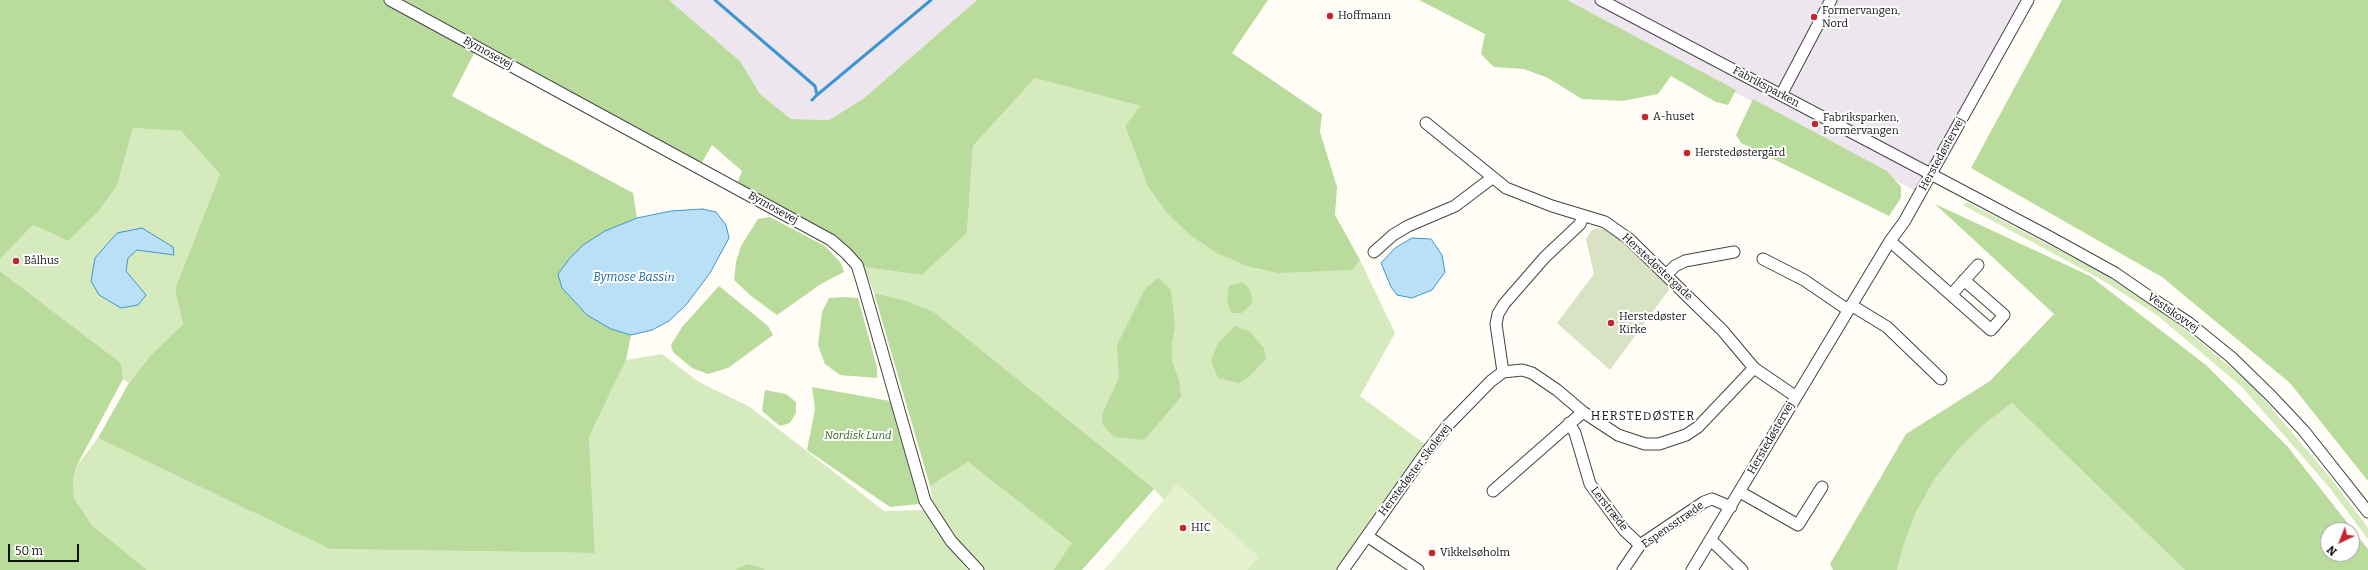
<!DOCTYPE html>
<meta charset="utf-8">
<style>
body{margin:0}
#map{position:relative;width:2368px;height:570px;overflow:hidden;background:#fffdf5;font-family:Bitter,serif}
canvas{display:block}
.north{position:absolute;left:2320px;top:522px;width:40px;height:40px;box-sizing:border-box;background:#fff;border:1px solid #a0a0a0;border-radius:50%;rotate:223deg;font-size:11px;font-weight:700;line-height:16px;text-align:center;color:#111}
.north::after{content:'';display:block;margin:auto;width:14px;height:18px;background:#c4262e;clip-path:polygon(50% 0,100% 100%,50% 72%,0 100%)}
.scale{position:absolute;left:8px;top:544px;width:71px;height:18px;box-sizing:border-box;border:2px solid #111;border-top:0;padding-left:5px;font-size:12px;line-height:14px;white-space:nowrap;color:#111;-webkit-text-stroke:3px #fff;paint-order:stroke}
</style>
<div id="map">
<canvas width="2368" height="570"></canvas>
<div class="north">N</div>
<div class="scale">50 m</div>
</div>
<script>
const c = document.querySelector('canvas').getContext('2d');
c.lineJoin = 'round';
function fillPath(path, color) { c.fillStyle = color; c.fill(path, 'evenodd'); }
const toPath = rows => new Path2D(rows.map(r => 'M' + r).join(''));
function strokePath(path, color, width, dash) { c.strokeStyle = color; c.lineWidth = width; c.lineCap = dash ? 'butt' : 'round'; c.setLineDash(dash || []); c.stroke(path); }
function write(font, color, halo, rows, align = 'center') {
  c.font = font + ' Bitter,serif'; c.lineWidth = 4; c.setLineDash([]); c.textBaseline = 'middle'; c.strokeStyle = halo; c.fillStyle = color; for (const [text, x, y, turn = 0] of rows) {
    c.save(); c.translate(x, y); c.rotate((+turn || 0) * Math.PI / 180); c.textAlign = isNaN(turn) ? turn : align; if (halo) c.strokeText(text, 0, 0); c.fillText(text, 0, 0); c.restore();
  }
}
const industrial = toPath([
 [669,0,977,0,863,99,829,120,791,119,760,94,740,61],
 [1559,0,2031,0,1924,196,1755,103]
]);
const green = toPath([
 [1035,78,1140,106,1125,126,1148,187,1167,213,1352,270,1360,260,1395,333,1360,396,1426,445,1337,570,1247,570,1258,557,1177,484,1164,500,1154,489,904,300,874,293,864,267,922,275,967,233,973,146],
 [133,128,181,131,220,174,175,289,183,324,152,354,129,383,123,379,121,363,0,271,0,259,33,225,68,241,98,212,117,186],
 [1967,202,2101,272,2161,310,2250,383,2334,482,2368,528,2368,539,2329,487,2242,387,2157,315,2097,277,1963,205],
 [662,354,699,382,750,407,884,511,923,510,968,570,147,570,92,525,74,498,73,481,76,467,98,438,330,549,595,553,589,437,626,360],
 [2012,403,2185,570,1897,570,1903,547,1916,512,1934,480,1957,451,1983,425],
 [968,462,1073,543,1053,570,985,570,954,538,932,500,930,486]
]);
const forest = toPath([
 [0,0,669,0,740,61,760,94,791,119,829,120,863,99,977,0,1268,0,1232,53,1322,114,1320,132,1337,187,1335,215,1360,260,1352,270,1278,273,1247,266,1217,253,1190,235,1167,213,1148,187,1125,126,1140,106,1035,78,973,146,967,233,922,275,864,267,736,186,742,171,712,145,700,166,479,44,452,96,633,193,637,218,605,231,611,329,631,335,626,360,589,437,595,553,330,549,98,438,129,383,152,354,183,324,175,289,220,174,181,131,133,128,117,186,98,212,68,241,33,225,0,259],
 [1419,0,1567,0,1736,90,1728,105,1716,102,1671,76,1658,94,1622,101,1582,99,1548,78,1524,69,1494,67,1481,54,1485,34],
 [2062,0,2368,0,2368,481,2290,383,2162,277,1971,168],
 [1753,99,1887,171,1901,187,1901,198,1889,216,1741,143,1736,135],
 [1935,204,2090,276,2206,365,2287,446,2368,549,2368,570,2185,570,2012,403,1983,425,1957,451,1934,480,1916,512,1903,547,1897,570,1833,570,1830,564,1906,434,1990,381,2054,314],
 [2328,530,2352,530,2352,554,2328,554],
 [770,217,825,246,841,263,844,272,821,284,777,315,751,296,734,280,736,262,741,246,758,219],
 [0,271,121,363,123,379,76,467,73,481,74,498,92,525,147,570,0,570],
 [1158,278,1171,290,1175,326,1172,344,1172,361,1179,380,1181,397,1144,440,1114,437,1103,425,1102,415,1119,377,1117,345,1145,289],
 [1242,282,1249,288,1253,302,1242,313,1231,313,1227,300,1229,286],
 [719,286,768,326,773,335,728,368,708,374,692,368,673,352,671,345,682,327],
 [874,293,904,300,935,313,1154,489,1082,570,1053,570,1072,543,968,462,930,486],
 [845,297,858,298,877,367,877,378,840,375,825,364,818,345,822,312,829,298],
 [1235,326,1250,332,1264,348,1266,359,1249,377,1239,383,1218,378,1211,360,1218,343],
 [812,387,890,401,919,504,890,507,807,450,815,409],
 [765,390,786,394,796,402,796,413,790,423,780,426,762,411],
 [748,564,764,569,764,570,735,570]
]);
const cemetery = toPath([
 [1596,228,1606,229,1623,240,1671,287,1610,370,1557,323,1594,274,1586,239,1591,231]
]);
const pitch = toPath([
 [1177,484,1259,557,1247,570,1104,570]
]);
const water = toPath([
 [702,209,716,212,726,225,729,238,710,273,686,305,669,321,652,330,631,335,611,329,587,315,562,288,558,274,570,258,583,245,605,231,637,218,671,211,702,209],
 [142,228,173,247,174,255,137,250,128,258,126,271,146,295,138,305,121,308,99,295,91,281,95,258,117,233,142,228],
 [1412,238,1431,239,1442,255,1445,272,1432,290,1412,298,1397,295,1391,287,1381,263,1395,248,1412,238]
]);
const stream = toPath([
 [715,0,815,86,817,95,931,0],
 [812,100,817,95]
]);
const minor = toPath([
 [390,0,831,240,846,253,857,265,862,281,925,501,951,541,978,570],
 [1601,0,2048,236,2115,273,2144,293,2189,323,2231,357,2271,396,2304,431,2368,512],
 [1781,95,1831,0],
 [1426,123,1506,188,1552,206,1605,222,1629,239,1723,331,1754,368,1795,396],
 [1890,241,1991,330,2004,315,1964,280],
 [1374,252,1393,235,1408,226,1455,206,1492,178],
 [1763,259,1804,280,1848,310],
 [1667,274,1675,266,1685,261,1734,252],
 [1951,295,1978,265],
 [1851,305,1887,327,1941,379],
 [1503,372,1496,324,1498,314,1504,304,1545,257,1580,224,1583,216],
 [1569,423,1575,433,1590,484,1624,530,1640,545],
 [1493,491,1583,412],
 [1740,492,1798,525,1822,487],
 [1367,536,1418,570],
 [1711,540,1742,570],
 [1343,570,1422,458,1447,426,1491,381,1503,372,1522,370,1532,373,1557,390,1583,412,1618,435,1645,444,1659,444,1686,435,1698,427,1754,368],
 [1623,570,1640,545,1704,502,1712,499,1731,507],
 [1692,570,1890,241,1904,222,2028,0]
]);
const markers = [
 [1330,16,4,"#c4262e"],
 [1814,17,4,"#c4262e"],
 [1645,117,4,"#c4262e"],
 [1815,124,4,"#c4262e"],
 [1687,153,4,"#c4262e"],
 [16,261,4,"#c4262e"],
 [1611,323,4,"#c4262e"],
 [1183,528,4,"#c4262e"],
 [1432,553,4,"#c4262e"]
];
const poiNames = [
 ["Formervangen,",1822,11],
 ["Nord",1822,24],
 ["Hoffmann",1338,16],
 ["A-huset",1653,117],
 ["Fabriksparken,",1823,118],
 ["Formervangen",1823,131],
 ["Herstedøstergård",1695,153],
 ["Bålhus",24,261],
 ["Herstedøster",1619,317],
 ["Kirke",1619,330],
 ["HIC",1191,528],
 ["Vikkelsøholm",1440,553]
];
const streetNames = [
 ["Bymosevej",488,53,29],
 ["Fabriksparken",1766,87,28],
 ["Herstedøstervej",1942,154,-61],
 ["Bymosevej",773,208,29],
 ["Herstedøstergade",1657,267,43],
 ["Vestskovvej",2173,313,35],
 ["Herstedøstervej",1771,438,-60],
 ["Herstedøster Skolevej",1415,470,-53],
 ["Lerstræde",1609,509,52],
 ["Espensstræde",1673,525,-35]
];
const parkNames = [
 ["Nordisk Lund",858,436]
];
const waterNames = [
 ["Bymose Bassin",634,278]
];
const neighbourhoodNames = [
 ["HERSTEDØSTER",1643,417]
];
fillPath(industrial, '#eee6ef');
fillPath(green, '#d5ebbd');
fillPath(forest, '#b9dc9c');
fillPath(cemetery, '#d9e3c4');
fillPath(pitch, '#e6f2cf');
fillPath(water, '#b9e0f7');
strokePath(water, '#3f96cf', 1);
strokePath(stream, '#3f96cf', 3);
strokePath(minor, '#444', 13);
strokePath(minor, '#fff', 11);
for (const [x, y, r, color] of markers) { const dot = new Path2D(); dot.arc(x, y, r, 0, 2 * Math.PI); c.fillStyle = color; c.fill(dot); strokePath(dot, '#fff', 1.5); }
write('11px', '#111', '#fff', poiNames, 'left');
write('11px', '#111', '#fff', streetNames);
write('italic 11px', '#2f6b1f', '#fff', parkNames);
write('italic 12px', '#1768a6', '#fff', waterNames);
c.letterSpacing = '1px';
write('12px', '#111', '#fff', neighbourhoodNames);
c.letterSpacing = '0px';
</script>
